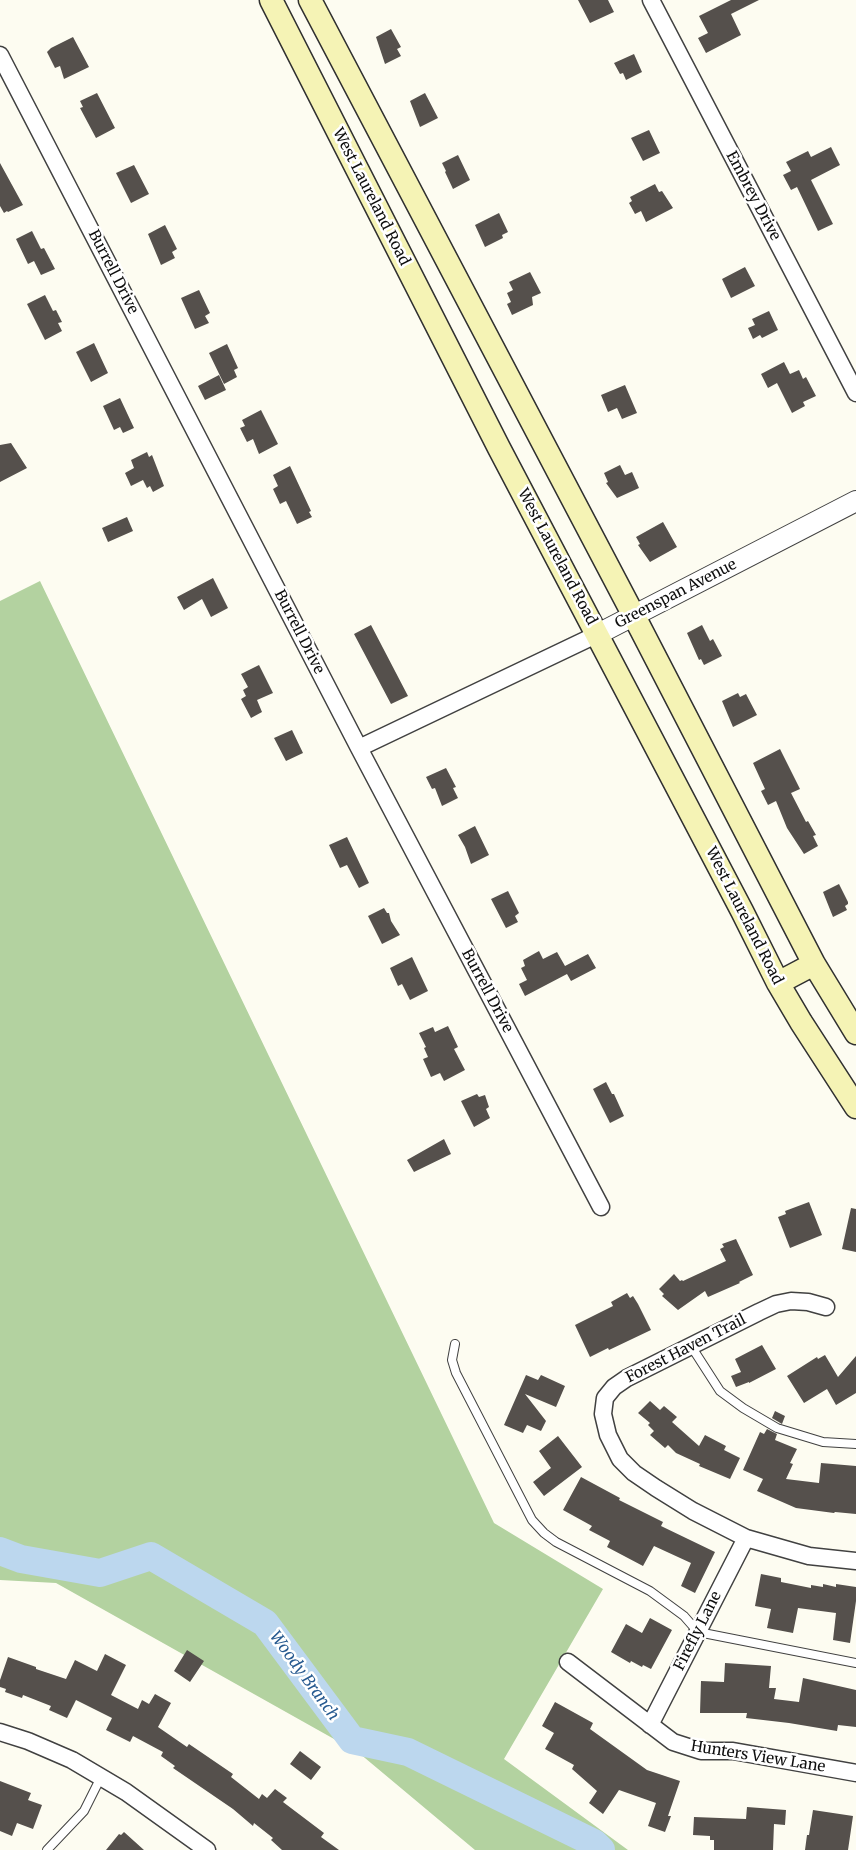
<!DOCTYPE html>
<style>
body{margin:0}
canvas{display:block;background:#fdfcf1}
</style>
<canvas width="856" height="1850"></canvas>
<script>
const c = document.querySelector('canvas').getContext('2d');
c.lineJoin = 'round';
function fillPath(path, color) { c.fillStyle = color; c.fill(path, 'evenodd'); }
const toPath = rows => new Path2D(rows.map(r => 'M' + r).join(''));
function strokePath(path, color, width, dash) { c.strokeStyle = color; c.lineWidth = width; c.lineCap = dash ? 'butt' : 'round'; c.setLineDash(dash || []); c.stroke(path); }
function write(font, color, halo, rows, align = 'center') {
  c.font = font + ' Merriweather,serif'; c.lineWidth = 5; c.setLineDash([]); c.textBaseline = 'middle'; c.strokeStyle = halo; c.fillStyle = color; for (const [text, x, y, turn = 0] of rows) {
    c.save(); c.translate(x, y); c.rotate((+turn || 0) * Math.PI / 180); c.textAlign = isNaN(turn) ? turn : align; if (halo) c.strokeText(text, 0, 0); c.fillText(text, 0, 0); c.restore();
  }
}
const forest = toPath([
 [40,581,494,1523,603,1589,504,1759,628,1850,475,1850,359,1753,56,1583,0,1580,0,601]
]);
const river = toPath([
 [0,1551,21,1559,100,1573,151,1556,265,1623,352,1740,408,1752,594,1843,601,1850]
]);
const building = toPath([
 [578,0,608,0,614,12,590,23],
 [731,0,759,0,731,14,741,35,706,53,698,38,708,33,699,16],
 [391,29,401,47,397,49,401,56,385,64,376,37],
 [73,37,89,67,64,79,60,66,55,68,47,52,51,48],
 [634,54,642,72,626,80,623,73,620,74,614,63],
 [97,93,115,128,96,138,80,108,83,107,80,101],
 [425,93,438,118,420,127,410,101],
 [649,130,660,153,643,161,631,138],
 [831,147,840,165,811,180,833,224,818,231,797,187,791,190,783,175,791,171,786,162,808,151,811,157],
 [458,155,470,180,453,189,445,172,446,171,442,163],
 [0,163,23,205,8,212,7,211,4,213,0,206],
 [134,165,149,194,131,203,116,173],
 [655,184,659,192,662,191,673,208,646,222,641,211,635,214,629,203,632,201,630,197],
 [499,213,508,232,502,235,503,238,485,247,475,225],
 [165,225,177,249,172,252,175,258,161,265,148,234],
 [32,231,41,249,44,248,55,269,41,275,34,261,28,264,16,239],
 [745,267,755,286,731,298,722,279],
 [530,272,541,293,532,297,533,305,512,315,507,304,511,302,507,293,513,290,509,282],
 [199,290,210,313,205,316,209,323,195,329,181,298],
 [45,295,53,311,56,310,62,322,58,323,62,331,45,340,27,304],
 [769,311,778,330,762,338,760,335,753,339,748,328,755,325,752,319],
 [94,343,108,373,91,382,76,352],
 [227,344,238,368,234,370,237,377,224,384,209,353],
 [784,362,790,374,799,370,803,379,806,377,816,396,803,402,805,406,792,413,777,383,768,388,761,374],
 [219,375,226,390,205,400,198,386],
 [625,385,637,413,622,419,617,408,608,412,601,395],
 [120,398,134,428,123,433,120,427,114,430,103,406],
 [261,410,278,444,259,454,253,439,247,442,240,428,245,426,242,420],
 [11,443,27,468,0,482,0,445],
 [147,452,149,457,152,455,164,486,153,492,150,486,147,488,143,480,131,486,125,473,134,468,131,460],
 [620,465,625,475,632,472,639,488,617,498,606,483,608,482,604,473],
 [290,466,311,511,309,512,312,517,297,524,286,501,280,504,273,489,278,486,273,475],
 [127,517,133,531,108,542,102,528],
 [663,522,677,547,650,562,638,545,640,544,636,537],
 [213,578,228,608,211,617,202,599,184,610,177,597],
 [371,625,408,696,391,704,354,634],
 [702,625,710,641,713,639,722,656,704,665,701,659,699,660,687,633],
 [259,665,273,693,257,700,262,712,251,718,241,699,246,696,243,690,248,687,241,674],
 [738,693,740,697,746,694,757,715,733,727,722,701],
 [292,730,303,753,286,761,274,738],
 [780,749,800,789,791,793,806,822,808,821,816,835,813,836,818,846,804,854,787,828,776,801,768,805,761,791,765,789,753,763],
 [446,768,456,787,453,788,458,798,442,806,435,788,432,789,426,777],
 [475,826,489,855,471,864,465,847,458,835],
 [347,837,369,883,359,888,347,865,340,868,329,845],
 [839,884,848,902,848,904,845,906,847,910,833,917,823,892],
 [508,891,519,913,515,916,518,922,506,928,491,899],
 [384,908,387,913,389,913,391,921,400,935,382,944,368,916],
 [539,951,543,959,557,952,565,966,588,954,596,968,571,981,567,974,525,996,519,984,527,980,521,968,525,966,523,960],
 [412,957,428,991,410,1000,402,984,398,986,390,968],
 [448,1026,458,1047,454,1049,465,1070,444,1081,440,1073,431,1077,423,1059,428,1057,424,1048,426,1047,419,1033,433,1027,435,1032],
 [606,1082,612,1094,614,1094,624,1116,610,1123,593,1089],
 [477,1094,479,1097,485,1095,489,1107,486,1109,490,1118,474,1127,461,1101],
 [444,1139,451,1154,414,1172,407,1160],
 [809,1202,822,1235,790,1248,778,1217,786,1214,785,1211],
 [851,1208,856,1209,856,1252,842,1249],
 [736,1239,753,1275,739,1282,740,1283,708,1297,705,1291,678,1310,662,1296,664,1294,659,1289,674,1274,680,1281,682,1280,683,1281,726,1261,720,1249,724,1247,722,1244],
 [627,1293,630,1298,633,1296,638,1304,651,1330,609,1350,608,1348,590,1357,575,1325,613,1306,611,1302],
 [762,1345,776,1369,749,1383,749,1382,736,1387,731,1376,741,1372,735,1359],
 [825,1355,838,1377,856,1356,856,1393,836,1405,827,1389,804,1403,787,1376,817,1357,818,1359],
 [526,1375,538,1380,541,1375,565,1386,556,1407,525,1394,546,1421,541,1431,527,1425,523,1433,504,1425],
 [650,1401,660,1410,664,1406,677,1417,672,1422,699,1446,705,1435,726,1446,724,1450,740,1458,730,1479,699,1466,700,1464,676,1453,668,1445,665,1448,650,1435,654,1431,648,1425,650,1423,638,1413],
 [775,1411,785,1416,782,1424,772,1418],
 [767,1429,777,1434,775,1440,797,1449,790,1463,793,1464,786,1479,819,1483,821,1463,856,1466,856,1514,835,1512,834,1513,796,1508,757,1491,763,1479,743,1470,760,1432,764,1434],
 [558,1436,582,1467,544,1496,533,1482,551,1468,539,1451],
 [581,1477,620,1498,619,1500,663,1522,661,1526,715,1552,695,1593,681,1586,691,1563,654,1546,643,1566,607,1547,610,1541,589,1530,592,1526,563,1510],
 [761,1574,781,1578,781,1582,811,1588,811,1585,823,1587,823,1584,836,1587,836,1584,856,1587,856,1601,850,1643,833,1640,836,1613,798,1608,793,1633,767,1628,771,1609,755,1606],
 [650,1618,672,1630,651,1669,643,1665,642,1667,631,1661,630,1663,611,1652,626,1624,642,1633],
 [187,1650,204,1661,190,1682,174,1671],
 [105,1654,126,1665,111,1695,138,1709,142,1700,149,1704,155,1694,171,1703,158,1727,187,1747,189,1744,233,1774,231,1777,259,1799,262,1794,267,1798,275,1789,287,1798,283,1802,324,1833,321,1837,339,1850,282,1850,271,1840,273,1838,254,1823,253,1826,233,1809,173,1768,175,1766,161,1756,163,1752,133,1736,130,1742,106,1730,112,1718,76,1700,67,1718,49,1710,51,1706,23,1695,22,1698,5,1692,6,1689,0,1687,0,1680,8,1657,36,1667,36,1669,66,1679,75,1660,97,1671],
 [725,1663,771,1666,769,1688,776,1688,774,1699,799,1702,803,1678,856,1690,856,1727,838,1725,837,1731,789,1723,746,1718,747,1713,700,1713,701,1681,724,1682],
 [555,1702,593,1723,590,1729,647,1770,680,1781,668,1816,671,1816,665,1832,648,1826,656,1803,619,1790,603,1814,589,1803,597,1791,572,1769,574,1765,545,1749,554,1733,542,1726],
 [300,1751,321,1767,311,1780,290,1764],
 [0,1781,31,1793,28,1800,42,1805,33,1829,17,1823,12,1836,0,1831],
 [747,1807,786,1810,785,1825,774,1824,773,1850,714,1850,714,1840,710,1840,710,1836,693,1835,694,1817,746,1819],
 [813,1810,853,1816,848,1850,805,1850,807,1835,809,1835],
 [124,1832,144,1850,106,1850,119,1834,121,1835]
]);
const service = toPath([
 [455,1344,452,1360,456,1373,532,1520,544,1533,556,1542,650,1591,684,1616,698,1632,856,1663],
 [691,1346,720,1391,743,1408,777,1428,823,1442,856,1444],
 [47,1850,84,1811,101,1777]
]);
const minor = toPath([
 [651,0,856,393],
 [0,55,359,748,601,1207],
 [359,748,598,634],
 [826,1307,808,1302,791,1301,776,1304,759,1312,627,1378,614,1387,605,1398,603,1414,608,1435,620,1459,634,1473,656,1488,693,1511,746,1538,809,1556,856,1561],
 [568,1662,673,1742,701,1751,733,1751,856,1773],
 [650,1725,746,1538],
 [0,1732,28,1741,72,1760,126,1792,207,1850]
]);
const tertiary = toPath([
 [598,634,856,501]
]);
const secondary = toPath([
 [271,0,499,448,742,911,778,983,801,1022,856,1107],
 [310,0,634,616,814,964,856,1033],
 [778,983,814,964]
]);
const streetNames = [
 ["Embrey Drive",753,196,62],
 ["West Laureland Road",371,197,63],
 ["Burrell Drive",113,272,63],
 ["West Laureland Road",557,557,62],
 ["Greenspan Avenue",676,594,-27],
 ["Burrell Drive",299,632,63],
 ["West Laureland Road",744,916,63],
 ["Burrell Drive",487,991,62],
 ["Forest Haven Trail",686,1349,-27],
 ["Firefly Lane",698,1631,-63],
 ["Hunters View Lane",758,1757,9]
];
const waterNames = [
 ["Woody Branch",304,1676,54]
];
fillPath(forest, '#b3d2a0');
strokePath(river, '#bcd7ee', 28);
fillPath(building, '#55504c');
strokePath(service, '#414141', 10);
strokePath(minor, '#414141', 19);
strokePath(tertiary, '#414141', 22);
strokePath(secondary, '#303030', 25);
strokePath(service, '#fff', 8);
strokePath(minor, '#fff', 16);
strokePath(tertiary, '#fff', 20);
strokePath(secondary, '#f5f3b5', 22);
write('15px', '#0e0e0e', '#fff', streetNames);
write('italic 16px', '#275a90', '#fff', waterNames);
</script>
